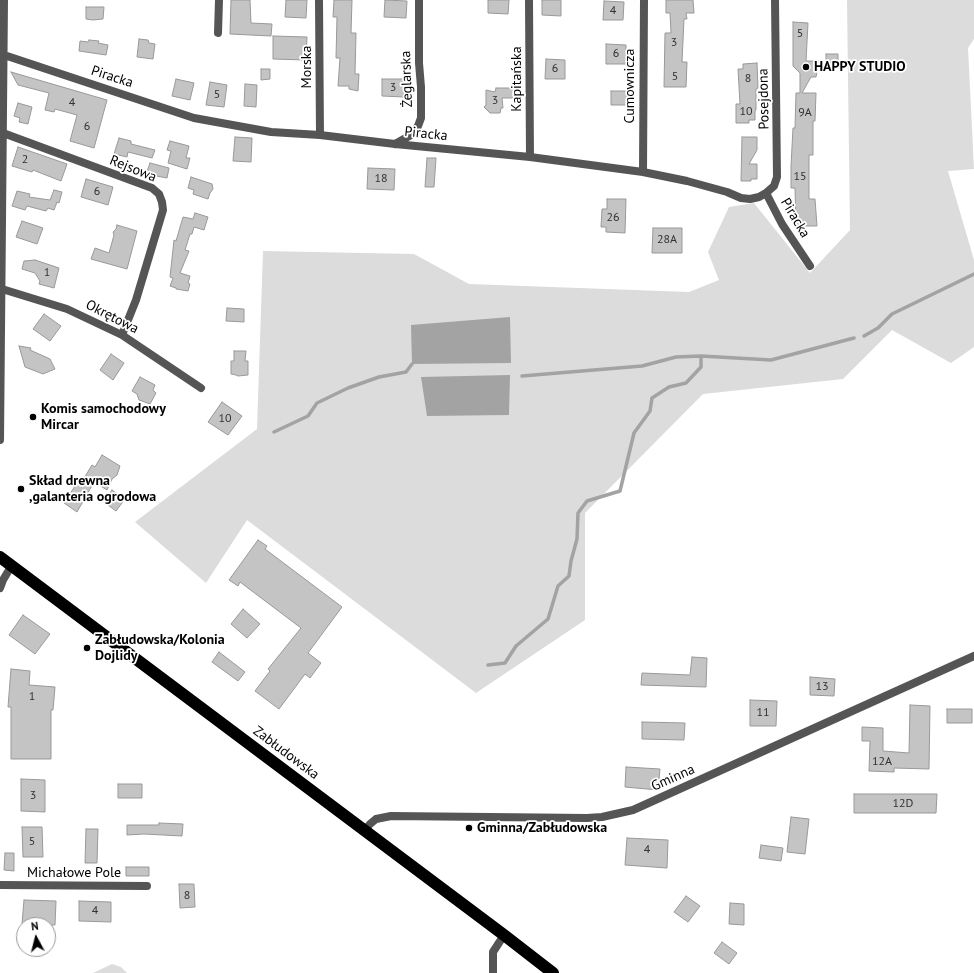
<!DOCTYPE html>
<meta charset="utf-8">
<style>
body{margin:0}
#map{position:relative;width:974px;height:973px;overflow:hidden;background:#fff;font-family:"PT Sans",sans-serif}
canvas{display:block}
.north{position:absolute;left:16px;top:917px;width:40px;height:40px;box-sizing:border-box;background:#fff;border:1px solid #999;border-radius:50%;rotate:353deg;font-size:11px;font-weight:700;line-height:16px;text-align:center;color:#000}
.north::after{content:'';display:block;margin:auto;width:14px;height:18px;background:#000;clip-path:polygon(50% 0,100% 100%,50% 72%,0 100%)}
</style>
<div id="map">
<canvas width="974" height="973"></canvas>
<div class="north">N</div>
</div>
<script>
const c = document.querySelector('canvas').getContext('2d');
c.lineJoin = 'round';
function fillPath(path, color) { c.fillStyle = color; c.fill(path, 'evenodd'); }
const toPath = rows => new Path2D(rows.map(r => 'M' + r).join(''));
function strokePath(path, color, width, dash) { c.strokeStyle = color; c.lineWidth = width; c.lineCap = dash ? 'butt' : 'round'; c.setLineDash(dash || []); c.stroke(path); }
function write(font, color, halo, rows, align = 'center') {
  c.font = font + ' "PT Sans",sans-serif'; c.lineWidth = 3.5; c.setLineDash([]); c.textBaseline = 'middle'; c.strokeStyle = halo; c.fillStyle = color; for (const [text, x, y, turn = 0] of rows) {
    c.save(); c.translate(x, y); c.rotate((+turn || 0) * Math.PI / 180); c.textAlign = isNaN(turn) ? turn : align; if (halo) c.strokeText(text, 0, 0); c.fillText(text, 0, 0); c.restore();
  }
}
const green = toPath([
 [847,0,974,0,974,39,968,48,974,169,948,171,974,260,974,347,951,363,892,330,843,379,703,394,585,513,585,620,476,693,247,520,206,583,135,522,257,429,263,251,414,254,469,284,689,292,719,280,708,252,729,207,754,203,810,273,850,230],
 [112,964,121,967,127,973,93,973]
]);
const water = toPath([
 [510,317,511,363,412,364,411,325],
 [510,375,509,415,427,416,421,377]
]);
const stream = toPath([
 [864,336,878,328,892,314,974,274],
 [522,376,642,366,676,357,701,356,771,360,854,338],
 [274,432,308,416,317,403,348,388,379,377,406,372,412,364],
 [488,665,505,663,516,646,548,619,558,586,569,576,571,561,577,539,578,513,587,501,620,491,634,433,650,411,652,398,669,387,686,383,701,367,701,356]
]);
const building = toPath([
 [231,0,250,0,251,23,272,24,271,36,230,34,231,0],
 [286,0,307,0,306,18,285,17,286,0],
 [334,0,352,0,351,33,356,33,355,74,359,74,358,91,349,89,349,86,338,86,340,58,336,58,337,17,333,17,334,0],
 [385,0,407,1,406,18,384,17,385,0],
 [488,0,509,0,508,14,488,13,488,0],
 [542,0,561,0,561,16,542,15,542,0],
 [666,0,693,0,694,13,686,13,687,19,684,19,682,62,687,62,686,87,664,87,665,33,671,33,670,13,666,13,666,0],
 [604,1,624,2,623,20,603,20,604,1],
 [86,7,104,7,103,19,93,20,86,19,86,7],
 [793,22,808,23,806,61,819,61,816,77,811,77,802,93,816,93,815,121,813,121,813,155,809,155,809,199,815,199,817,226,796,226,795,188,791,188,791,166,793,128,795,128,796,93,800,93,800,73,793,66,793,22],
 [273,36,307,37,306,60,273,59,273,36],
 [139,39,148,40,149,43,155,44,153,59,137,57,139,39],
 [89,40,99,41,98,43,108,45,106,55,79,51,80,41,88,42,89,40],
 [606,44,626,45,626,64,606,64,606,44],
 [826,54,838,54,838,63,826,63,826,54],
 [546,59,565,60,565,79,545,79,546,59],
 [757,63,758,88,756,89,756,110,755,111,755,120,749,120,749,123,736,123,736,104,740,104,738,69,743,69,743,64,757,63],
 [261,69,270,69,270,79,261,80,261,69],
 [11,72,107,100,94,148,70,141,77,115,55,109,54,112,45,110,49,93,18,85,11,72],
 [176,79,194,83,190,100,172,96,176,79],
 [382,79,404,79,404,97,382,96,382,79],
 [210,82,227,85,224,107,206,105,210,82],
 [245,84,257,85,256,107,244,106,245,84],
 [496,88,514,88,513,98,502,98,503,108,501,108,500,113,490,113,484,107,486,105,486,90,495,92,496,88],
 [611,91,627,91,627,105,611,105,611,91],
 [18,103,32,107,28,124,19,122,20,118,14,116,18,103],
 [235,137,252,138,251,162,233,161,235,137],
 [742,137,757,137,757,150,749,164,757,164,757,179,751,179,751,181,741,181,742,137],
 [119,138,131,141,131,144,155,150,152,158,128,152,127,157,114,154,119,138],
 [170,141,189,146,186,158,190,158,187,169,168,163,171,151,167,150,170,141],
 [18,147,67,164,61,181,33,170,32,172,12,166,18,147],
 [427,158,436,158,434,187,425,187,427,158],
 [150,163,169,168,167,178,146,174,150,163],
 [368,168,395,169,394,190,367,189,368,168],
 [191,177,212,184,213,189,210,193,208,199,193,194,194,190,188,188,191,177],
 [86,179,113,187,108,205,81,197,86,179],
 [54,190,62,192,59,203,57,202,54,210,48,208,46,211,27,206,25,210,12,206,17,191,30,194,29,197,50,200,54,190],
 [607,199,626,199,625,233,606,232,606,227,601,227,602,209,607,209,607,199],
 [195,213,208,217,204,230,194,227,192,234,190,234,185,250,189,251,180,273,190,276,188,283,190,284,188,291,176,289,176,288,170,286,173,278,170,277,174,240,176,241,183,217,193,219,195,213],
 [22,221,43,228,37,244,16,237,22,221],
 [117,225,137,231,127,269,91,259,95,248,109,253,114,235,113,232,116,229,117,225],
 [653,228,682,228,682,253,652,253,653,228],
 [35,260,59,268,54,288,39,284,40,281,35,273,22,269,24,261,35,260],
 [227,308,244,309,244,322,226,321,227,308],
 [44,314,61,326,50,341,33,329,44,314],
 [19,346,31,348,30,350,50,359,55,369,43,374,25,367,19,346],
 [234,351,246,351,245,361,248,361,248,375,238,376,236,375,231,374,231,361,234,361,234,351],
 [111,354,124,363,113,380,100,370,111,354],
 [140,377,155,385,153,390,156,393,150,404,139,400,137,394,132,391,140,377],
 [222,402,242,416,228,435,208,422,222,402],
 [102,455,120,466,117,475,112,479,107,490,94,482,77,512,64,503,77,483,80,485,92,465,95,467,102,455],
 [112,490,125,499,116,511,104,502,112,490],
 [258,540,267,546,265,549,342,607,308,653,321,663,310,678,305,674,279,709,255,691,270,671,268,669,301,628,240,582,238,586,229,580,258,540],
 [243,609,260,624,247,638,231,624,243,609],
 [23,615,50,634,35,654,9,635,23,615],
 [219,652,245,672,238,681,212,662,219,652],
 [692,657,707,658,706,687,641,685,642,673,690,675,692,657],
 [11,669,30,671,29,685,55,687,53,710,51,710,51,759,11,759,11,707,8,707,11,669],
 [810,677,835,679,834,696,810,695,810,677],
 [750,700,777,701,776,726,750,726,750,700],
 [910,705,930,706,929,769,894,768,894,772,869,771,870,741,862,741,862,727,883,728,883,751,909,753,910,705],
 [947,709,972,709,972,723,947,723,947,709],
 [642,722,685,723,684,740,642,739,642,722],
 [626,767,660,769,658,790,625,787,626,767],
 [21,779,45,780,45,812,21,811,21,779],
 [118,784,142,784,142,798,118,798,118,784],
 [854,794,937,794,936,813,854,813,854,794],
 [791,817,809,819,805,854,787,852,791,817],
 [159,823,183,824,182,836,144,834,127,835,127,825,159,825,159,823],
 [22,827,42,827,43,857,23,857,22,827],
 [86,829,98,829,97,863,85,863,86,829],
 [627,838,668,840,667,868,625,865,627,838],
 [761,845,783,848,781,861,759,858,761,845],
 [5,853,14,853,14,871,4,870,5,853],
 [126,867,149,867,149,876,126,876,126,867],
 [179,884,194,884,195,907,180,908,179,884],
 [686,896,700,906,688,922,674,912,686,896],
 [24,900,56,901,55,925,22,924,24,900],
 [79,901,111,902,111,922,79,921,79,901],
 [730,903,744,904,744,925,729,924,730,903],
 [722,942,737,953,729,964,714,953,722,942]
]);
const street = toPath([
 [319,0,320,135],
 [529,0,530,157],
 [218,33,219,0],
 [4,55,194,118,271,132,320,135,395,144,530,157,643,172,687,181,727,192,741,198,750,199,759,197,766,193,782,224,810,266],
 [3,133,152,188,159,194,162,202,163,210,136,300,122,335],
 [395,144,411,135,418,126,421,118,421,87,419,63,419,0],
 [643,172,644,0],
 [766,193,774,186,777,177,775,0],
 [2,289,67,309,122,335,201,388],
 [0,440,4,0],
 [0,588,3,580,12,565],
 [364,831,370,824,376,819,391,816,587,818,602,817,633,810,974,656],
 [0,885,147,886],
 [493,973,493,952,504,935]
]);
const highway = toPath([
 [0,557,504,935,553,973]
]);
const markers = [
 [806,67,4,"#000"],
 [33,417,4,"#000"],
 [21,489,4,"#000"],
 [87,648,4,"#000"],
 [469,828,4,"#000"]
];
const numberNames = [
 ["4",613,11],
 ["5",800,34],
 ["3",674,43],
 ["6",616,54],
 ["6",555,69],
 ["5",675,77],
 ["8",748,79],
 ["3",393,88],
 ["5",217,95],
 ["3",495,101],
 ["4",72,103],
 ["10",746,112],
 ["9A",805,113],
 ["6",87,127],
 ["2",25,160],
 ["15",800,177],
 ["18",381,179],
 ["6",97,192],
 ["26",613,218],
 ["28A",667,240],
 ["1",47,273],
 ["10",225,419],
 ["13",822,687],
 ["1",32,697],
 ["11",763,713],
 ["12A",882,762],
 ["3",33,796],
 ["12D",903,804],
 ["5",32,842],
 ["4",647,850],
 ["8",187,896],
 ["4",95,911]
];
const streetNames = [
 ["Morska",307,67,-90],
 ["Piracka",112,77,18],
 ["Żeglarska",407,79,-92],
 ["Kapitańska",517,79,-90],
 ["Cumownicza",630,86,-90],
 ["Posejdona",764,99,-91],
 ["Piracka",426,134,6],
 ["Rejsowa",133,169,22],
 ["Piracka",795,218,59],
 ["Okrętowa",112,317,27],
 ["Zabłudowska",286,753,37],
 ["Gminna",673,778,-24],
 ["Michałowe Pole",74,873]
];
const poiNames = [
 ["HAPPY STUDIO",814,67],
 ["Komis samochodowy",41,409],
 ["Mircar",41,425],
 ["Skład drewna",29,481],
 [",galanteria ogrodowa",29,497],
 ["Zabłudowska/Kolonia",95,640],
 ["Dojlidy",95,656],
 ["Gminna/Zabłudowska",477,828]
];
fillPath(green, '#dcdcdc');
fillPath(water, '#a3a3a3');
strokePath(stream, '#a3a3a3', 3.5);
fillPath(building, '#c4c4c4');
strokePath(building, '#999', 1);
strokePath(street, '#555', 8);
strokePath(highway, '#000', 12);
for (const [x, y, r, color] of markers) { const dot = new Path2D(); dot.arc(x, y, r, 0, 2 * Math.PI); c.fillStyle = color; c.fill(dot); strokePath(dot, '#fff', 1.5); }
write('12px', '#313131', null, numberNames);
write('14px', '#000', '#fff', streetNames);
write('bold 14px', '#000', '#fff', poiNames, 'left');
</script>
